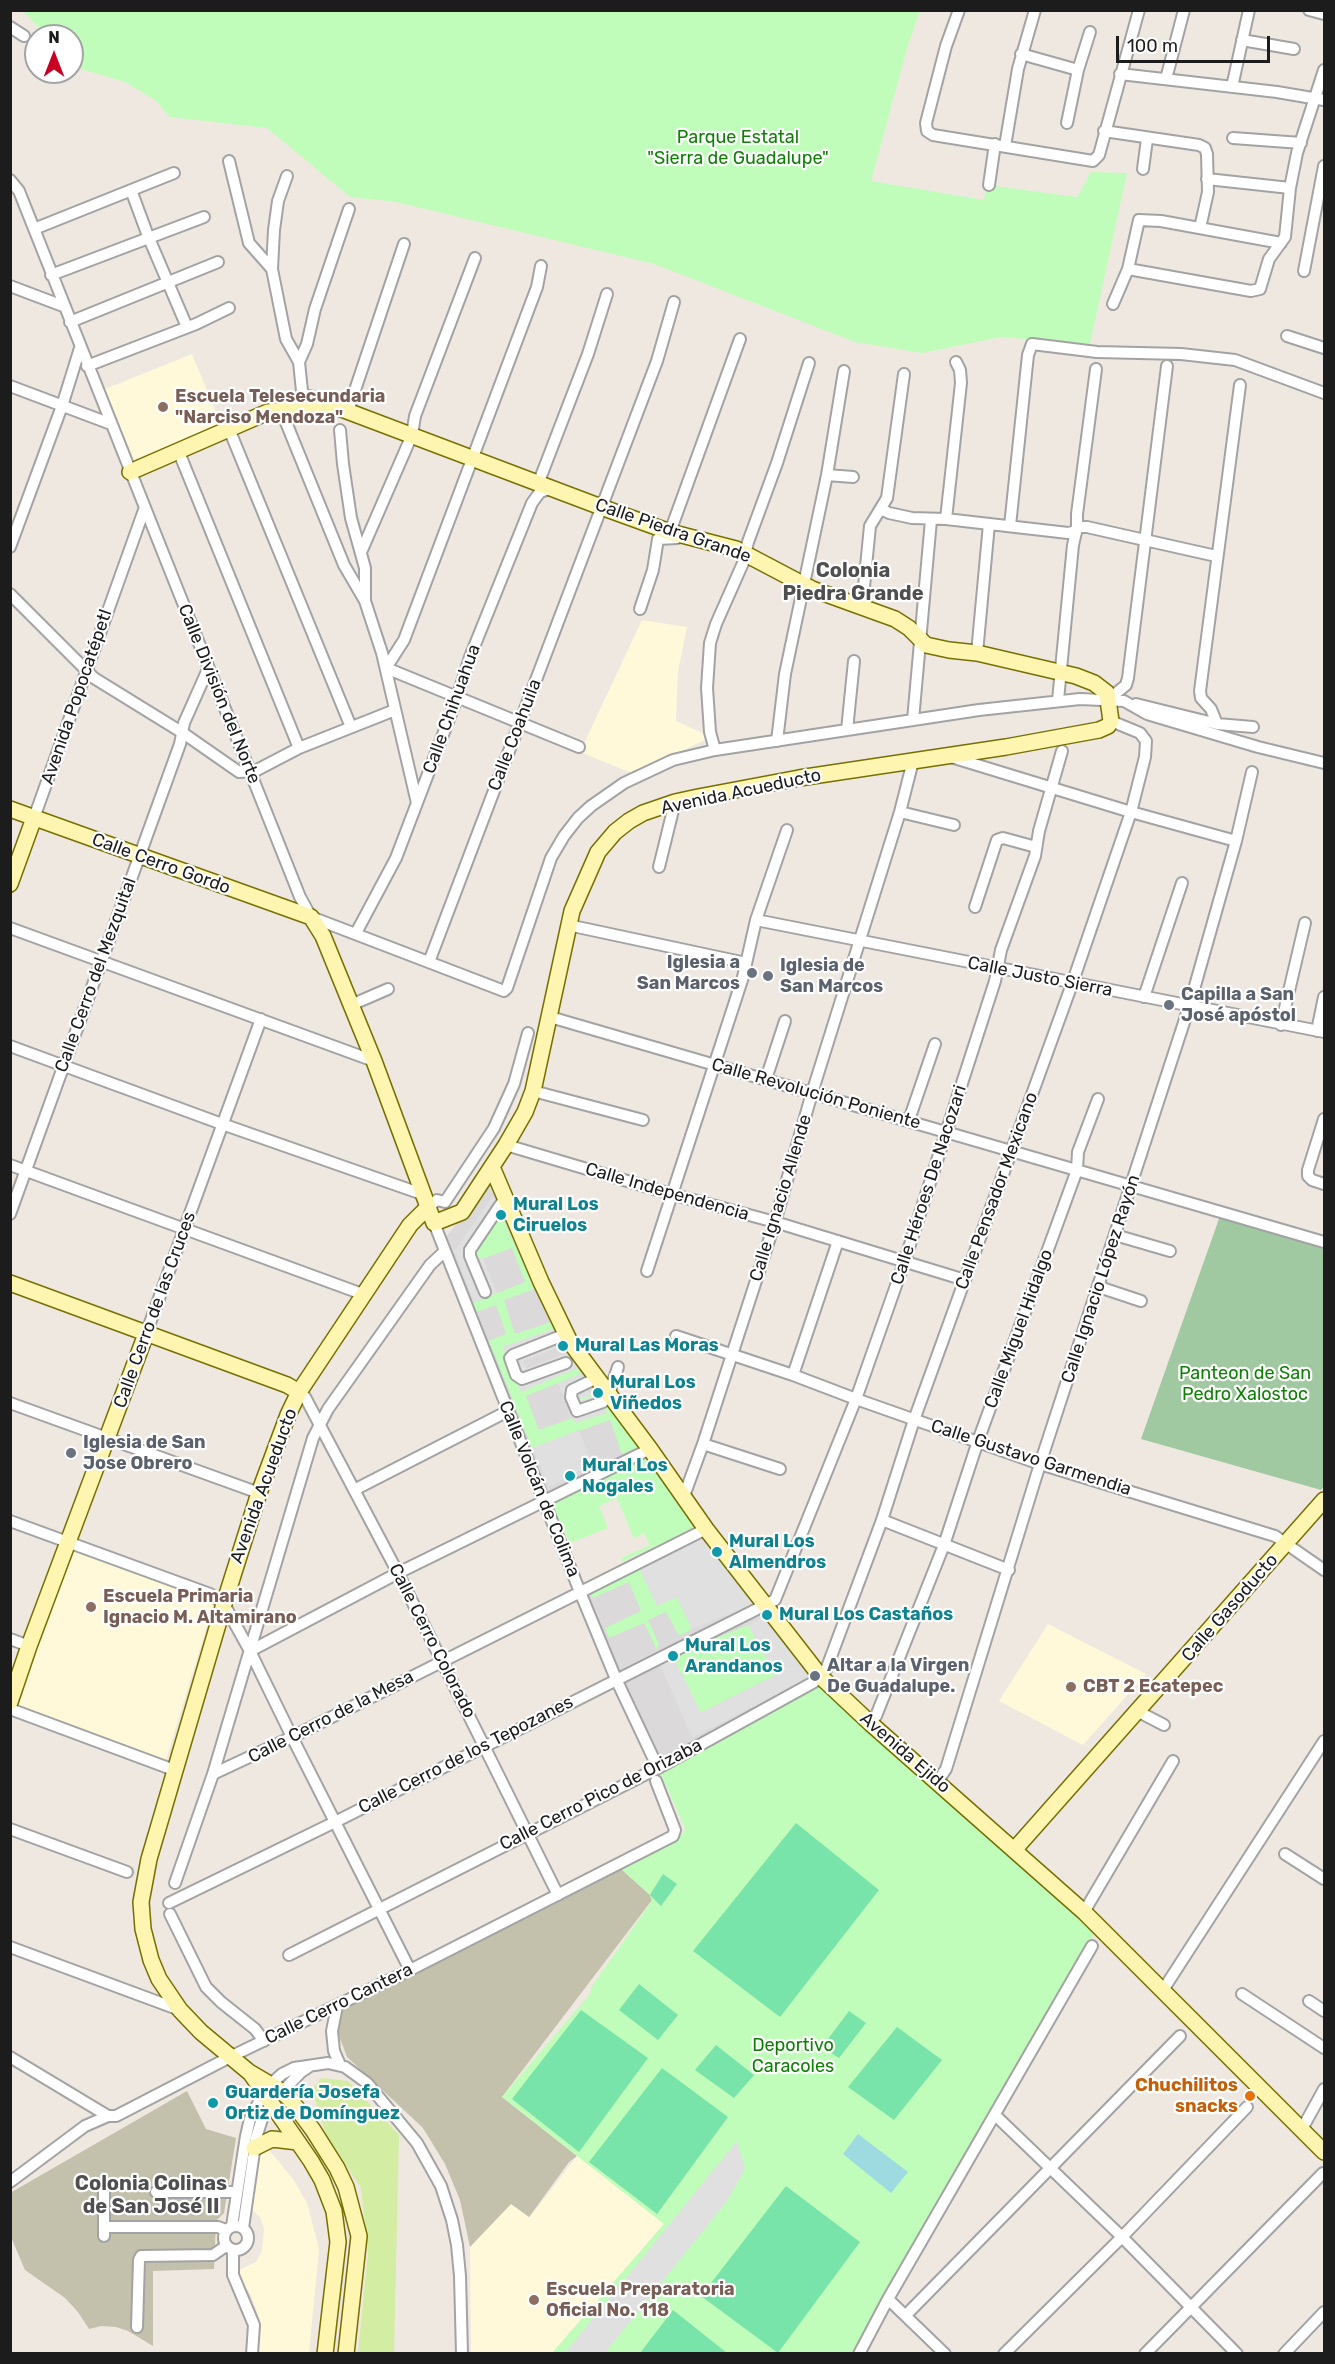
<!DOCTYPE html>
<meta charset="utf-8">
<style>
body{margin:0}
#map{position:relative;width:1335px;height:2364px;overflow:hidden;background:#efe8e1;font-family:Rubik,sans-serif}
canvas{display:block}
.frame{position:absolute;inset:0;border:12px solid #1c1c1c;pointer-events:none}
.north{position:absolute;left:24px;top:24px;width:60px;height:60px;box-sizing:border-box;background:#fff;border:2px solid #a4a4a4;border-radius:50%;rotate:0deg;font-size:16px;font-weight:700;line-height:24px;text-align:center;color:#1c1c1c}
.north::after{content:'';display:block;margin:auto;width:21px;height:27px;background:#c90021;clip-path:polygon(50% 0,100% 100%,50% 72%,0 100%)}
.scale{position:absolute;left:1116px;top:36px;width:154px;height:27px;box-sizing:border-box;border:3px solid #1c1c1c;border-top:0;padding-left:8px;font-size:18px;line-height:21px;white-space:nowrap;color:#1c1c1c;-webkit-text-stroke:4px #fff;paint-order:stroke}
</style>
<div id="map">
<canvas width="1335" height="2364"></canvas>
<div class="frame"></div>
<div class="north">N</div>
<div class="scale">100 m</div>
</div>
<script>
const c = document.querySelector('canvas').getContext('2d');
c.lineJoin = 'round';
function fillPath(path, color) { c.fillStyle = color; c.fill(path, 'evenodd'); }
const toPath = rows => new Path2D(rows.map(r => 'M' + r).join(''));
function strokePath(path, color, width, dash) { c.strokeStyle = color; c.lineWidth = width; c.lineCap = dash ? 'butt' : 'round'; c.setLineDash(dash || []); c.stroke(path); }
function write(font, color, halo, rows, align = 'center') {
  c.font = font + ' Rubik,sans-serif'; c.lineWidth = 4.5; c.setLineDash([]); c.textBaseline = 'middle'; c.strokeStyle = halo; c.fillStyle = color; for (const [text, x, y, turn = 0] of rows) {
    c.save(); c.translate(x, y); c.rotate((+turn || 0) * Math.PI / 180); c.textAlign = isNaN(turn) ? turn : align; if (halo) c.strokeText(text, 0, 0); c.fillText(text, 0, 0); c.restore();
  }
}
const residential = toPath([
 [491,1171,559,1323,651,1447,546,1498,439,1245,464,1215],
 [706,1529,818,1676,659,1765,580,1592]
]);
const education = toPath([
 [192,354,221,424,134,460,105,389],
 [642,620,687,627,678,671,676,721,711,737,634,774,580,752],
 [67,1546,215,1600,166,1760,11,1704],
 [1048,1624,1146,1674,1083,1745,999,1701],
 [268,2149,293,2179,307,2203,319,2249,309,2353,255,2353,260,2325,257,2311,250,2293,243,2284,239,2270,256,2262,262,2251,264,2229,260,2217,249,2207,255,2162,261,2154],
 [577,2156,664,2224,552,2353,471,2353,470,2247,511,2203,530,2217]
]);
const construction = toPath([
 [620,1868,650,1895,652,1900,502,2097,577,2156,569,2162,529,2217,511,2204,470,2247,460,2200,445,2164,423,2128,347,2057,338,2033,337,2003],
 [187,2091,206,2129,236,2138,224,2213,216,2221,214,2269,153,2271,153,2346,128,2331,116,2327,101,2326,89,2329,78,2312,65,2298,25,2270,11,2237,10,2193]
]);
const grass = toPath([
 [321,2078,348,2081,399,2135,394,2353,358,2353,368,2253,361,2188,326,2134,312,2090]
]);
const cemetery = toPath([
 [1220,1216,1324,1249,1324,1486,1321,1490,1141,1439]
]);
const park = toPath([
 [23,11,920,11,908,45,871,181,984,200,987,185,1077,197,1091,172,1127,173,1090,344,1001,337,922,353,855,342,654,264,396,202,350,197,267,128,170,117,155,100,125,82,81,69,72,61,72,36,47,36],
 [501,1215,535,1289,504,1300,515,1334,551,1322,554,1329,503,1347,521,1391,578,1368,581,1374,526,1396,539,1430,572,1418,576,1423,578,1399,598,1393,596,1388,638,1447,622,1454,610,1420,532,1448,489,1341,506,1334,496,1305,471,1314,467,1305,525,1282,512,1248,479,1260,476,1252],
 [648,1457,696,1527,622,1562,621,1558,650,1545,644,1533,634,1539,617,1498,599,1506,608,1528,570,1543,549,1499],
 [639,1568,657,1605,677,1597,692,1629,679,1636,666,1612,648,1620,659,1644,657,1650,644,1623,609,1638,605,1628,641,1611,629,1582,593,1598,589,1590],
 [748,1625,776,1675,700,1713,673,1656],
 [826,1679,1096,1930,863,2353,552,2353,664,2224,502,2097,589,1995,592,1986,652,1901,650,1895,620,1868,684,1833,685,1828,659,1770]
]);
const pitch = toPath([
 [796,1823,879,1890,780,2017,693,1951],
 [663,1874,677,1884,661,1906,650,1895],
 [639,1984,678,2015,658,2040,619,2010],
 [581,2010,648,2058,579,2152,512,2099],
 [849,2011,866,2023,839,2058,822,2047],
 [897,2027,942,2060,894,2120,848,2087],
 [716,2045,754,2075,734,2098,695,2070],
 [662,2068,728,2117,657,2214,589,2162],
 [786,2186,860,2242,778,2353,701,2296],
 [673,2310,727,2353,640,2353]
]);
const parking = toPath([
 [493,1196,501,1215,476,1252,479,1259,483,1258,497,1293,474,1302,454,1251],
 [554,1329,563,1346,523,1361,526,1368,567,1353,578,1368,521,1392,503,1347],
 [581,1374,598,1393,579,1399,579,1401,599,1395,607,1413,575,1423,558,1384],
 [579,1430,592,1464,549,1487,532,1448],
 [705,1537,755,1604,692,1629,677,1597,657,1606,639,1568],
 [767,1615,809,1678,692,1738,660,1664,673,1656,701,1713,776,1675,748,1625],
 [737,2141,745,2169,727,2201,605,2353,565,2353]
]);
const water = toPath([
 [858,2134,908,2172,891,2193,843,2154]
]);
const street = toPath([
 [959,10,946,46,926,123,927,131,933,135,1093,161,1099,155,1139,10],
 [1309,10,1324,14],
 [10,27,24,36],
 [1242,40,1294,49],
 [1021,54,1078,70],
 [1120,74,1277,92,1324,100],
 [1166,79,1184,10],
 [1232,87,1249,10],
 [1067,123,1078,70,1090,32],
 [1104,131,1199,145,1205,148,1207,154,1208,192,1200,228],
 [1233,138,1301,143],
 [1005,146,1018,69,1035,10],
 [229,161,249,243,272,269],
 [1143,169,1147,139],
 [287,176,278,201,274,230,272,269,286,339,299,362,302,391,305,395,318,398,327,406],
 [1207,179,1290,188],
 [10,180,19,191,300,897,311,917,504,991,507,988,551,858,564,836,578,818,591,806,624,783,673,760,715,750,979,710,1080,699,1124,701,1147,714,1258,747,1324,763],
 [989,185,995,144],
 [131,190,148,236,187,327],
 [34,229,174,173],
 [541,266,537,287,404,640,386,668,579,747],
 [1128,269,1251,291,1260,289,1269,259,1285,237,1290,188,1297,153,1324,70],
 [1304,271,1324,166],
 [51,275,204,217],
 [10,286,63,306],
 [1113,304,1128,269,1139,220,1161,221,1281,243],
 [70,322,218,262],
 [1287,336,1324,348],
 [299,362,307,344,315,309,349,209],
 [87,366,196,324,229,308],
 [10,386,111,424],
 [281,410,344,565,365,601],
 [348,411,404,244],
 [229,429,351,727],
 [340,430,343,464,351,518,365,568,365,601,382,653,417,803],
 [178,450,299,748],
 [827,475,853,477],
 [538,484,588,354,607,294],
 [881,509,889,513,912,518,946,519,1068,533,1073,532,1079,527,1087,527,1216,556],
 [946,519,961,383,960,370,956,362],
 [1010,526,1028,355,1032,344,1097,352,1181,354,1235,360,1324,393],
 [670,532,740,339],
 [10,547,62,406,80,348],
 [362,550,412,435,415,416,475,258],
 [10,594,94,678,183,733,239,772,255,771,299,748,395,710],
 [862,607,870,526,887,498,904,374],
 [640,609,653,570,658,539,677,538],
 [977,653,989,524],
 [1109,699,1126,685,1128,678,1167,366],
 [1058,700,1073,545,1077,528,1077,514,1096,369],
 [1136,704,1217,724,1253,727],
 [913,720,931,520],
 [1217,724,1211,709,1201,698,1200,691,1240,385],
 [847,730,854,661],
 [777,741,785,674,827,475,844,371],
 [715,750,710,732,707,688,710,643,716,624,743,563,748,542,777,463,809,363],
 [951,757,1131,812,1236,841],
 [900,812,954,825],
 [34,818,144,510],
 [659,867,675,802],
 [975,907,997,840,1003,838,1036,847],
 [756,920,1324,1032],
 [568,925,746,963],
 [10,928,374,1061],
 [356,933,396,858,457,698,470,657,532,503,540,492,550,489],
 [429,962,657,361,674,302],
 [1144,997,1182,883],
 [351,1005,388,989],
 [550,1017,1324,1242],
 [1281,1025,1305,923],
 [1317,1031,1324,997],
 [10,1046,222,1124,422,1194],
 [766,1079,785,1021],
 [533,1091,643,1120],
 [1324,1119,1308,1170,1308,1176,1312,1180,1324,1184],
 [909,1120,935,1044],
 [506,1145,671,1194,775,1222,965,1280],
 [10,1165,365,1295],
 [427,1208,437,1200,445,1202,494,1128,514,1084,528,1033],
 [10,1214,180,744,184,723,208,669],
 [434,1223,580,1592,616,1679,658,1768],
 [1115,1235,1170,1251],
 [647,1271,743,977,756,920,787,830],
 [1099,1287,1141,1301],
 [485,1292,470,1256,470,1250,505,1198],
 [146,1334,261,1019],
 [566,1334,513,1355,510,1358,516,1375,522,1379,566,1363],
 [676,1336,793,1375,856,1399,1040,1464,1275,1536,1324,1570],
 [793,1375,838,1241],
 [597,1378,572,1390,571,1397,577,1411,603,1402],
 [299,1392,305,1397,398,1573,558,1895],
 [609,1394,618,1367],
 [10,1403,259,1493],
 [703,1444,780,1469],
 [354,1490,508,1411],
 [684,1496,703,1444,775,1222,812,1093,900,812,913,761],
 [882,1520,1009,1570],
 [10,1521,210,1594,224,1604,250,1651,292,1737,410,1970],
 [10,1639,29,1646],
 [250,1651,398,1573,650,1449],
 [10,1709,174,1770],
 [1139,1712,1164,1725],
 [870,1723,876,1716,944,1545,978,1441,1077,1170,1078,1152,1098,1099],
 [213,1774,292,1737,706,1529],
 [937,1782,946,1769,1040,1464,1189,1007,1236,841,1252,772],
 [10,1829,127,1872],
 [1285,1854,1324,1879],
 [175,1883,213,1774,313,1438,328,1409,430,1265,445,1251],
 [169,1903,335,1822,775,1600,856,1399,905,1260,995,981,1001,950,1035,856,1039,831,1062,751],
 [1084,1912,1173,1761],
 [170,1914,206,1987,221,2002,255,2029,264,2041],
 [10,1947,180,2010],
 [289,1955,658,1768,814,1682,826,1670,882,1520,914,1420,1072,984,1131,812,1145,757,1146,741,1140,733,1111,721],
 [1163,1990,1324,1741],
 [1242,1994,1324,2048],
 [1309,2001,1324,2011],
 [337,2006,332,2031,334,2051,340,2065],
 [10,2057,108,2116],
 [271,2084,282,2074,294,2068,328,2063,345,2067,367,2083,417,2143,441,2186,452,2220,457,2245,460,2276,462,2354],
 [282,2092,301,2072,310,2066],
 [995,2115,1122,2237,1237,2354],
 [1302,2129,1324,2089],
 [10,2182,85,2126,108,2116,116,2116,232,2056,410,1970,673,1836,675,1830,656,1781],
 [156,2192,236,2192],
 '224 2238a12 12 0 1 1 24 0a12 12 0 1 1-24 0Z',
 [232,2226,246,2136,250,2119,263,2094],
 [104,2227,218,2227,226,2230],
 [243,2228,256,2138,262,2119,271,2106],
 [104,2236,104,2188],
 [233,2250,233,2275,254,2325,252,2354],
 [888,2299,945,2354],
 [906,2315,1180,2036],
 [137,2327,139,2260,141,2256,213,2255,226,2246],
 [859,2354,888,2299,1092,1946],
 [1004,2354,1122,2237,1247,2107],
 [1145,2354,1323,2173],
 [1284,2354,1324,2312]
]);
const secondary = toPath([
 [10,809,311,917,323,936,374,1061,434,1223,462,1212,506,1145,525,1112,533,1091,572,911,598,852,615,832,629,821,643,813,675,802,698,797,799,778,1006,747,1099,730,1108,726,1111,721,1107,693,1094,683,1076,676,977,653,949,650,926,645,909,628,895,619,812,589,736,549,670,532,601,507,339,408,299,408,268,412,130,472],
 [10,884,34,818],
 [492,1167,541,1282,570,1342,650,1449,706,1529,821,1677,870,1723,1084,1912,1324,2152],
 [10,1283,287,1385,299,1392],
 [10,1702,29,1646,146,1334],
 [1015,1849,1324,1500],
 [251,2074,311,2161,322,2180,334,2211,338,2242,325,2354],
 [254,2148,272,2139,298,2142],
 [346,2354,359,2236,346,2187,337,2168,313,2130,290,2099,278,2089,249,2072,201,2032,180,2010,159,1979,151,1960,143,1929,141,1902,149,1859,224,1604,259,1493,288,1415,299,1392,410,1225,427,1208]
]);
const markers = [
 [163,407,6,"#8d6e63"],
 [752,973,6,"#6b7280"],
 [768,976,6,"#6b7280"],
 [1169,1005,6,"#6b7280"],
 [501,1215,6,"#0f9aa8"],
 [563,1346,6,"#0f9aa8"],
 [598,1393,6,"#0f9aa8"],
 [71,1453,6,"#6b7280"],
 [570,1476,6,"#0f9aa8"],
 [717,1552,6,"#0f9aa8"],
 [91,1607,6,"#8d6e63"],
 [767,1615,6,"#0f9aa8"],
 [673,1656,6,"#0f9aa8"],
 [815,1676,6,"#6b7280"],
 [1071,1687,6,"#8d6e63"],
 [1250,2096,6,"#e8710a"],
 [213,2103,6,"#0f9aa8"],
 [534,2300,6,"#8d6e63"]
];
const parkNames = [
 ["Parque Estatal",738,138],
 ["\"Sierra de Guadalupe\"",738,159],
 ["Panteon de San",1245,1374],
 ["Pedro Xalostoc",1245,1395],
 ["Deportivo",793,2046],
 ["Caracoles",793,2067]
];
const educationNames = [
 ["Escuela Telesecundaria",175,397],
 ["\"Narciso Mendoza\"",175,418],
 ["Escuela Primaria",103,1597],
 ["Ignacio M. Altamirano",103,1618],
 ["CBT 2 Ecatepec",1083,1687],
 ["Escuela Preparatoria",546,2290],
 ["Oficial No. 118",546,2311]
];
const streetNames = [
 ["Calle Piedra Grande",673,531,19],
 ["Calle División del Norte",219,694,68],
 ["Avenida Popocatépetl",77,697,-71],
 ["Calle Chihuahua",452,709,-70],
 ["Calle Coahuila",515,735,-69],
 ["Avenida Acueducto",741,792,-12],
 ["Calle Cerro Gordo",161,864,20],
 ["Calle Cerro del Mezquital",96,975,-70],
 ["Calle Justo Sierra",1040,977,11],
 ["Calle Revolución Poniente",816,1094,16],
 ["Calle Héroes De Nacozari",929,1185,-72],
 ["Calle Pensador Mexicano",997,1191,-70],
 ["Calle Independencia",667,1192,16],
 ["Calle Ignacio Allende",781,1198,-73],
 ["Calle Ignacio López Rayón",1101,1279,-72],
 ["Calle Cerro de las Cruces",155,1310,-70],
 ["Calle Miguel Hidalgo",1019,1329,-70],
 ["Calle Gustavo Garmendia",1031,1458,18],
 ["Avenida Acueducto",264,1486,-70],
 ["Calle Volcán de Colima",539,1489,68],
 ["Calle Gasoducto",1230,1608,-49],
 ["Calle Cerro Colorado",432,1641,63],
 ["Calle Cerro de la Mesa",331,1717,-27],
 ["Avenida Ejido",905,1753,41],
 ["Calle Cerro de los Tepozanes",466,1755,-27],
 ["Calle Cerro Pico de Orizaba",601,1795,-27],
 ["Calle Cerro Cantera",339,2004,-26]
];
const worshipNames = [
 ["Iglesia a",740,963,"right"],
 ["San Marcos",740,984,"right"],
 ["Iglesia de",780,966],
 ["San Marcos",780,987],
 ["Capilla a San",1181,995],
 ["José apóstol",1181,1016],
 ["Iglesia de San",83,1443],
 ["Jose Obrero",83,1464],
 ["Altar a la Virgen",827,1666],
 ["De Guadalupe.",827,1687]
];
const cultureNames = [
 ["Mural Los",513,1205],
 ["Ciruelos",513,1226],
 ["Mural Las Moras",575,1346],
 ["Mural Los",610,1383],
 ["Viñedos",610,1404],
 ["Mural Los",582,1466],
 ["Nogales",582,1487],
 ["Mural Los",729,1542],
 ["Almendros",729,1563],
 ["Mural Los Castaños",779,1615],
 ["Mural Los",685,1646],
 ["Arandanos",685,1667],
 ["Guardería Josefa",225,2093],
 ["Ortiz de Domínguez",225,2114]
];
const foodNames = [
 ["Chuchilitos",1238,2086],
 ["snacks",1238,2107]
];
const neighbourhoodNames = [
 ["Colonia",853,571],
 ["Piedra Grande",853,594],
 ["Colonia Colinas",151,2184],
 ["de San José II",151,2207]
];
fillPath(residential, '#dbd9d9');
fillPath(education, '#fff9da');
fillPath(construction, '#c3c0ac');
fillPath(grass, '#d3eda3');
fillPath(cemetery, '#a1c9a1');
fillPath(park, '#c0fdba');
fillPath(pitch, '#79e4a9');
fillPath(parking, '#e0e0e0');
fillPath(water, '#9edbe0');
strokePath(street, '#a3a3a3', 14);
strokePath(secondary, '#777000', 18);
strokePath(street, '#fff', 10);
strokePath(secondary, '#fdf5b0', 15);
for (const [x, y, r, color] of markers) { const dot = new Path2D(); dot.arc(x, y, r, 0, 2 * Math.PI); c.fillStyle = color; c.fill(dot); strokePath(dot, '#fff', 2); }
write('18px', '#0e8104', '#fff', parkNames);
write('bold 18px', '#785e54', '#fff', educationNames, 'left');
write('18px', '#1c1c1c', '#fff', streetNames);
write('bold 18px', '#5b616d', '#fff', worshipNames, 'left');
write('bold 18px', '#0d838f', '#fff', cultureNames, 'left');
write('bold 18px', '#c56008', '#fff', foodNames, 'right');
write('bold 20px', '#4f4f4f', '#fff', neighbourhoodNames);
</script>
